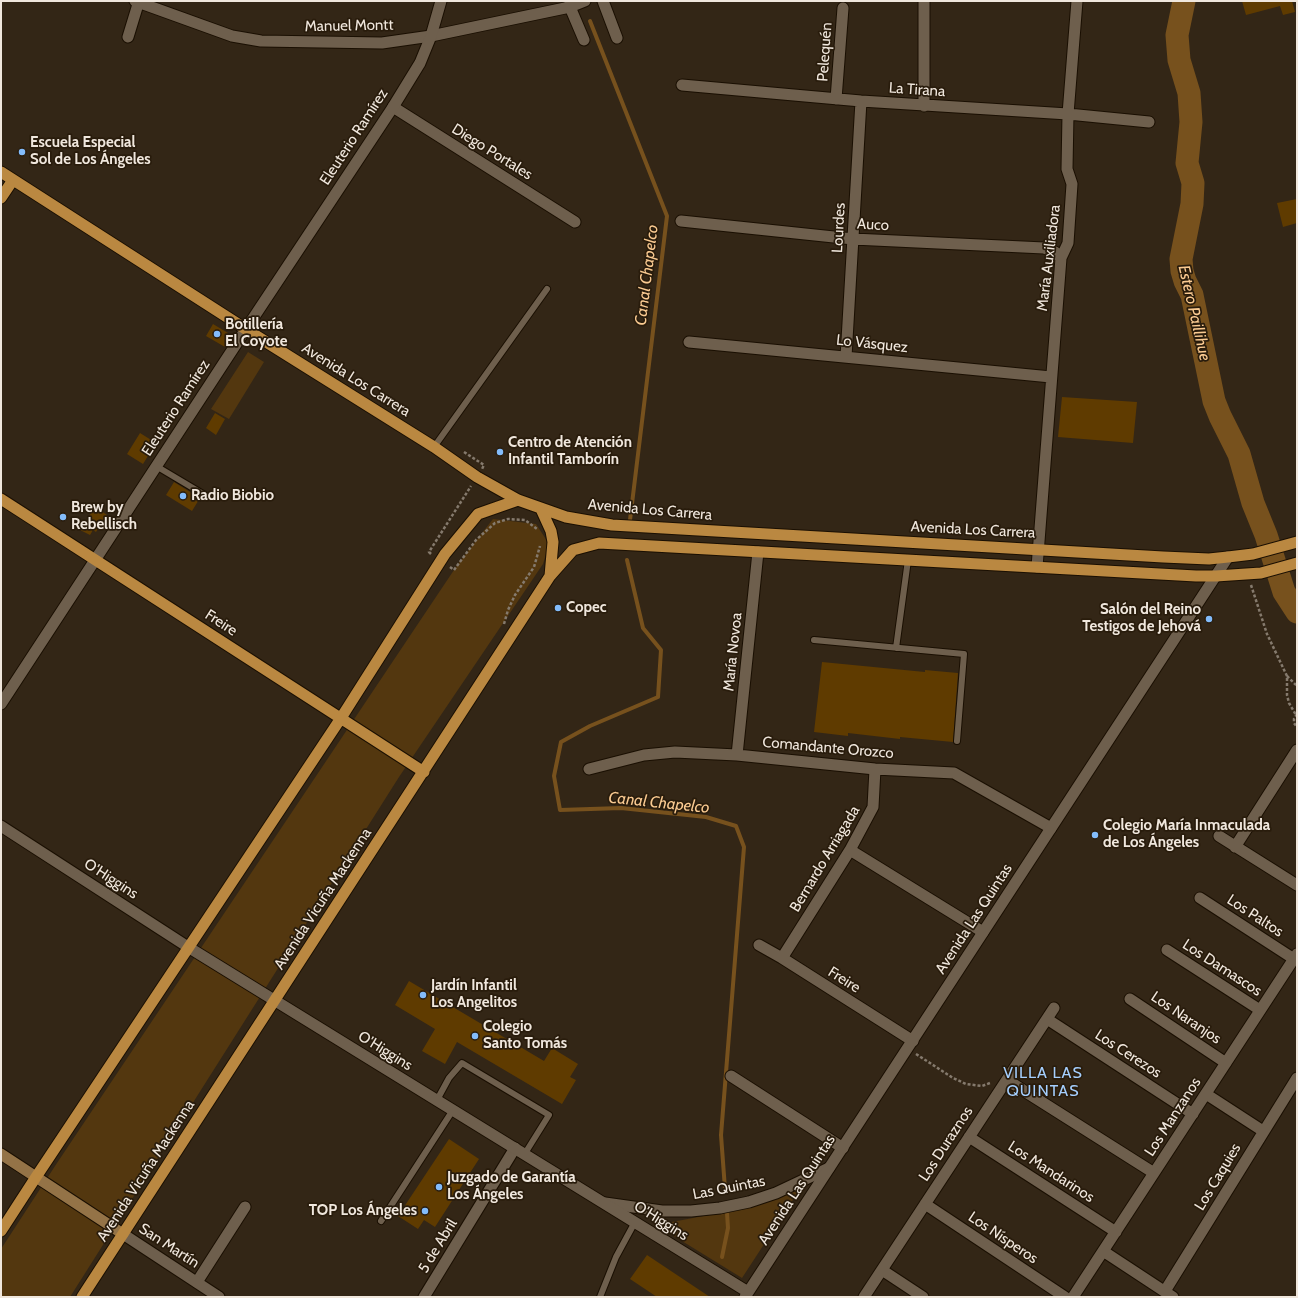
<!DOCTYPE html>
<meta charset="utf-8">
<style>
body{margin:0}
#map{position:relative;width:1298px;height:1298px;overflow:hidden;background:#332616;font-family:Cabin,sans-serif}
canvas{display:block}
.frame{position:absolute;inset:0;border:2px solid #f0e7dd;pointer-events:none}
</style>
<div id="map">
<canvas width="1298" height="1298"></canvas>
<div class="frame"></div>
</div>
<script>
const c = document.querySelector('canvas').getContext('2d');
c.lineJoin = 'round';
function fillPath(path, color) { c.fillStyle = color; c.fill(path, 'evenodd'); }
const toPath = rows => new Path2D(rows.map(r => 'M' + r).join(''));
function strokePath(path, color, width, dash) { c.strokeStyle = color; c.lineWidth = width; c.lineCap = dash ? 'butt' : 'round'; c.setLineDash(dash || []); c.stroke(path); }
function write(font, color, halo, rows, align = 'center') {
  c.font = font + ' Cabin,sans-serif'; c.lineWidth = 3.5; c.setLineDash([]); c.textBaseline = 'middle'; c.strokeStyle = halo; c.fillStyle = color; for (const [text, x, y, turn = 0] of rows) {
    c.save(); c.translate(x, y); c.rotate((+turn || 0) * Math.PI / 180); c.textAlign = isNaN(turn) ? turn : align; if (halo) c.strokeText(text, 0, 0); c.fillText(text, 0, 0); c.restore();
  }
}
const green = toPath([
 [248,352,264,362,229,419,211,409],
 [493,519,536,524,549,544,543,564,399,777,70,1297,1,1297,1,1249,57,1163,458,564],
 [800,1189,742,1278,656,1225,751,1207]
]);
const stream = toPath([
 [590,21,667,216,630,520],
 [627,560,643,628,661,650,658,697,590,726,561,742,554,776,560,810,621,808,706,817,736,826,744,847,721,1135,725,1189],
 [722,1257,728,1228,727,1213]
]);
const river = toPath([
 [1184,1,1177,35,1179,60,1189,93,1191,122,1187,163,1193,183,1192,204,1181,259,1182,271,1185,281,1192,295,1214,401,1220,416,1239,454,1253,503,1266,535,1284,592,1297,612]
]);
const building = toPath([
 [1242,1,1292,1,1295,12,1283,15,1280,6,1246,15],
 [1297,199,1297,223,1283,227,1277,203],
 [213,324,228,333,225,347,206,336],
 [1062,397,1137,402,1133,443,1058,437],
 [215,413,225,419,216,435,206,428],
 [140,433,156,443,143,464,127,454],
 [174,482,200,498,192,511,166,495],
 [95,507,107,515,96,532,93,530,90,535,80,530],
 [822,662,925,672,925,670,958,673,953,742,900,737,900,739,848,733,848,736,814,732],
 [409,981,544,1061,552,1048,578,1064,570,1077,576,1080,562,1104,457,1042,445,1064,422,1051,435,1029,395,1005],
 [449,1139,479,1159,435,1227,424,1220,418,1229,398,1216],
 [647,1255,710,1297,657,1297,630,1279]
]);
const path = toPath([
 [464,452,484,465,482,469],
 [431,554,429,552,471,486],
 [450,567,454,570,476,540,495,523,508,519,525,520,537,529],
 [1251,585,1267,634,1287,676,1287,695,1289,703,1296,715],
 [504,624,508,610,515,595,534,567,540,546],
 [1287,676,1297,686],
 [1297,714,1294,719,1294,723,1297,727],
 [916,1054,953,1078,966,1084,982,1086,990,1083]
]);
const service = toPath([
 [434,447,547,289],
 [156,466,203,494],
 [814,640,964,654,957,741],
 [896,648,908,560],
 [437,1100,449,1078,462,1063,549,1115,524,1155],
 [381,1221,453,1110],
 [600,1297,616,1257,635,1222]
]);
const minor = toPath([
 [135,1,232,36,261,41,382,43,431,36,570,7,585,1],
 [570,1,570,7,584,40],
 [603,1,617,38],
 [128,37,139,1],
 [682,85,861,101,1068,114,1149,122],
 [836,99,843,8],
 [924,106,924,1],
 [393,107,575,222],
 [681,221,853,239,1044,248,1055,252,1061,258],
 [689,342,1051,377],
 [846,357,861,101],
 [1037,567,1061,258,1068,243,1072,184,1067,169,1068,114,1077,1],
 [1,704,246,329],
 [737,755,758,552],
 [589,769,644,755,675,752,737,755,875,769,954,773,1051,828],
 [1219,836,1297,885],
 [1235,847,1297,750],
 [850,850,983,932],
 [1200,898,1294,959],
 [759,945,782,958,913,1041],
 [1167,950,1260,1010],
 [782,958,850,850,873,807,875,769],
 [1130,999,1226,1063],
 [1047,1019,1193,1114],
 [731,1076,843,1148],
 [1007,1080,1154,1173],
 [1206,1094,1263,1131],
 [969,1137,1116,1232],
 [605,1203,662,1211,691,1211,720,1208,749,1202,776,1193,829,1168],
 [925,1204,1065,1297],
 [1103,1251,1173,1297],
 [882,1270,923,1297],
 [197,1282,245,1207],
 [1165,1291,1297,1078],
 [424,1297,515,1148],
 [864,1297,1054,1008],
 [1073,1297,1297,954]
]);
const tertiary = toPath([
 [246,329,393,107,420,63,431,36,441,1],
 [1,826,188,947,748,1292],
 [123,1234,219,1297],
 [745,1297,1228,557]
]);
const secondary = toPath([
 [1,1154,123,1234]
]);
const primary = toPath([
 [1,172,255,335,434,447,477,477,518,500,566,517,612,525,1163,557,1209,559,1228,557,1253,554,1297,542],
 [1,198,13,180],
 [1,499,424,772],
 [550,576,573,550,599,543,1196,576,1216,576,1261,573,1297,563],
 [1,1231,36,1177,341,718,445,554,478,514,518,500],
 [82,1297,550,576,553,542,551,531,541,509]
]);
const markers = [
 [22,152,4,"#83bcfb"],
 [217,334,4,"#83bcfb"],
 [500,452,4,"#83bcfb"],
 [183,496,4,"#83bcfb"],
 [63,517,4,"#83bcfb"],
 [558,608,4,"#83bcfb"],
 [1209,619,4,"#83bcfb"],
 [1095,835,4,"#83bcfb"],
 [423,995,4,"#83bcfb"],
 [475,1036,4,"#83bcfb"],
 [439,1187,4,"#83bcfb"],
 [425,1211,4,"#83bcfb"]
];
const streetNames = [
 ["Manuel Montt",349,26,-1],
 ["Pelequén",825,52,-86],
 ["La Tirana",917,90,4],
 ["Eleuterio Ramírez",354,137,-57],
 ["Diego Portales",492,152,32],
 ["Auco",873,225,3],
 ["Lourdes",839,228,-87],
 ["María Auxiliadora",1049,258,-83],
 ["Lo Vásquez",872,344,6],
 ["Avenida Los Carrera",356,380,32],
 ["Eleuterio Ramírez",176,408,-57],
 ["Avenida Los Carrera",650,510,5],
 ["Avenida Los Carrera",973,530,3],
 ["Freire",221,623,33],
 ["María Novoa",733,652,-84],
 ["Comandante Orozco",828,748,5],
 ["Bernardo Arriagada",825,859,-59],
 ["O'Higgins",111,879,33],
 ["Avenida Vicuña Mackenna",323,899,-57],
 ["Los Paltos",1255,916,33],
 ["Avenida Las Quintas",974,919,-57],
 ["Los Damascos",1222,968,33],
 ["Freire",844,980,32],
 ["Los Naranjos",1186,1018,34],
 ["O'Higgins",385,1051,32],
 ["Los Cerezos",1128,1054,33],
 ["Los Manzanos",1173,1117,-57],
 ["Los Duraznos",946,1144,-57],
 ["Avenida Vicuña Mackenna",146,1171,-57],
 ["Los Mandarinos",1051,1172,33],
 ["Los Caquies",1218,1177,-59],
 ["Las Quintas",729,1188,-11],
 ["Avenida Las Quintas",797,1190,-57],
 ["O'Higgins",661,1221,32],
 ["Los Nísperos",1003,1238,34],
 ["San Martín",169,1246,33],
 ["5 de Abril",438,1246,-59]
];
const poiNames = [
 ["Escuela Especial",30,143],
 ["Sol de Los Ángeles",30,160],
 ["Botillería",225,325],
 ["El Coyote",225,342],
 ["Centro de Atención",508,443],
 ["Infantil Tamborín",508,460],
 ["Radio Biobio",191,496],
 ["Brew by",71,508],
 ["Rebellisch",71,525],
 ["Copec",566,608],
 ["Salón del Reino",1201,610,"right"],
 ["Testigos de Jehová",1201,627,"right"],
 ["Colegio María Inmaculada",1103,826],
 ["de Los Ángeles",1103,843],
 ["Jardín Infantil",431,986],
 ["Los Angelitos",431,1003],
 ["Colegio",483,1027],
 ["Santo Tomás",483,1044],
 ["Juzgado de Garantía",447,1178],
 ["Los Ángeles",447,1195],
 ["TOP Los Ángeles",417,1211,"right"]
];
const waterNames = [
 ["Canal Chapelco",647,275,-83],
 ["Estero Paillihue",1194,313,77],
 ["Canal Chapelco",659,803,6]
];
const neighbourhoodNames = [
 ["VILLA LAS",1043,1073],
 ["QUINTAS",1043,1091]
];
fillPath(green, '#53370f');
strokePath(stream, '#77511d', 4);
strokePath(river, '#77511d', 23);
fillPath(building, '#5f3b00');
strokePath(service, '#1a0f02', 8);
strokePath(minor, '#1a0f02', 13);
strokePath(tertiary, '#1a0f02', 13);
strokePath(secondary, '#1a0f02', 13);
strokePath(primary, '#1a0f02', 13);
strokePath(path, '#857a6d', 2.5, [3, 2]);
strokePath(service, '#6e5f4d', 6);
strokePath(minor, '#6e5f4d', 11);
strokePath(tertiary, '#6e5f4d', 11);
strokePath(secondary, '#947347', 11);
strokePath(primary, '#ba8841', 11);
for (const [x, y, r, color] of markers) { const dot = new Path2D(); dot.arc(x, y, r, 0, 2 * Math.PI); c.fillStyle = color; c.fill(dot); strokePath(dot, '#291c0c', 1.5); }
write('15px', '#f0e7dd', '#291c0c', streetNames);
write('bold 15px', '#f0e7dd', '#291c0c', poiNames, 'left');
write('italic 16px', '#faca91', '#291c0c', waterNames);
c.letterSpacing = '1px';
write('16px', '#a5cffe', '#291c0c', neighbourhoodNames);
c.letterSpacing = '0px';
</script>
